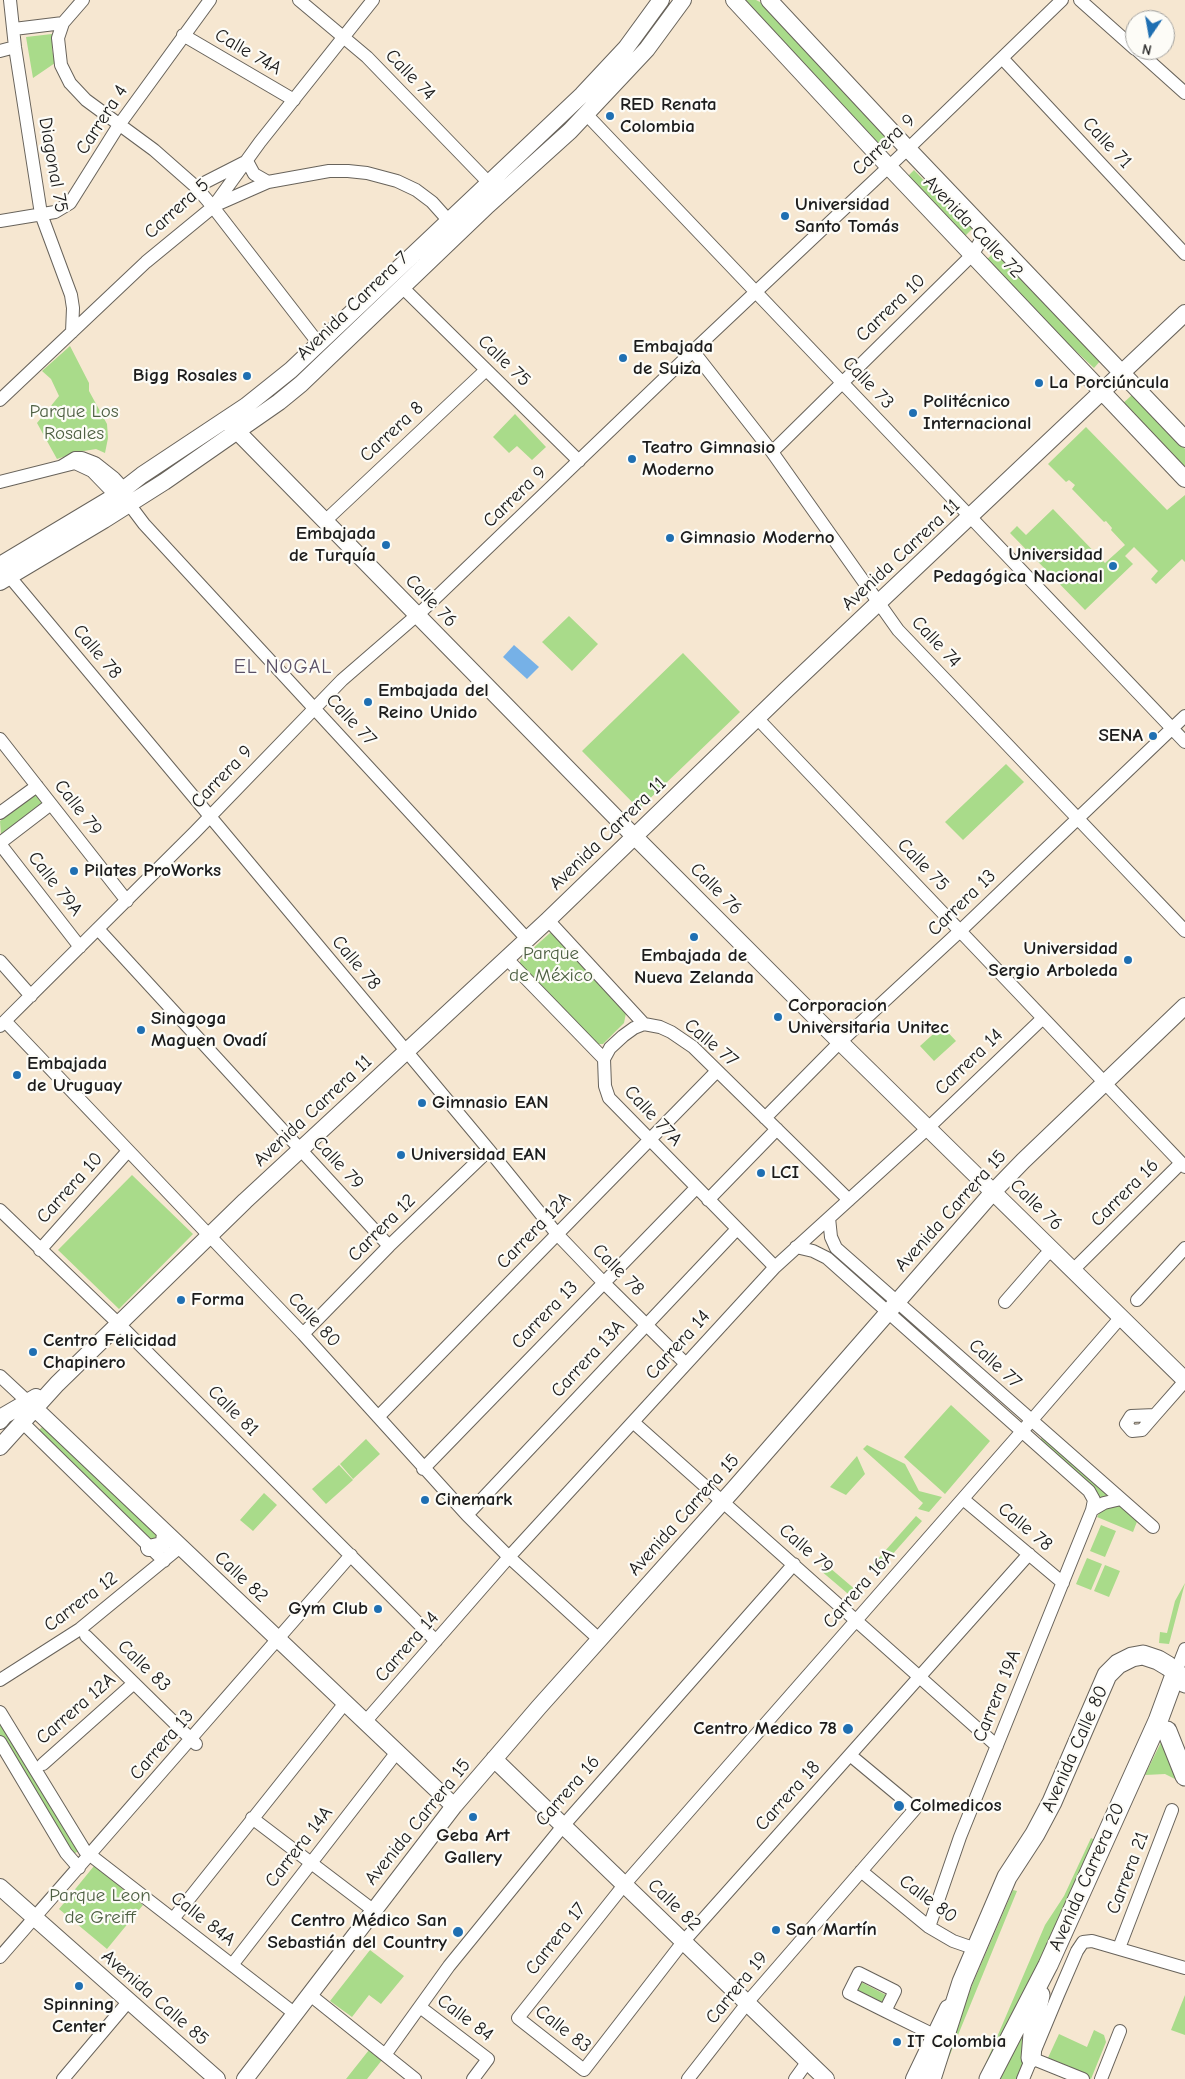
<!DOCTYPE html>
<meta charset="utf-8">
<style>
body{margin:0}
#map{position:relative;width:1185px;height:2079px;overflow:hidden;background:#f6e7d1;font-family:"Comic Neue",sans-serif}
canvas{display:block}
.north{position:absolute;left:1125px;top:10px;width:50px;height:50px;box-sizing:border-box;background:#fdfcf7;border:1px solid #a3a29f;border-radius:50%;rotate:192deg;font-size:14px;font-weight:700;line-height:20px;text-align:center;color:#1c1c1c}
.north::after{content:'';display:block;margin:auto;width:18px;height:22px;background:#1f6fb2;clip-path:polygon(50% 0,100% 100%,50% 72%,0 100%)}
</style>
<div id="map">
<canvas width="1185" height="2079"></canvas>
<div class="north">N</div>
</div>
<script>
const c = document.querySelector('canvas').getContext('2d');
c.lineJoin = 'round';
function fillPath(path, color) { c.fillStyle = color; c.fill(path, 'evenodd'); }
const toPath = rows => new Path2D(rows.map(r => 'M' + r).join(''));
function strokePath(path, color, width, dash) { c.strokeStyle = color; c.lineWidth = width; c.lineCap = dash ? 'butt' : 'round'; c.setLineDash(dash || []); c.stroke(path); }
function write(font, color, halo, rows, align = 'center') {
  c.font = font + ' "Comic Neue",sans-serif'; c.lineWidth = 4.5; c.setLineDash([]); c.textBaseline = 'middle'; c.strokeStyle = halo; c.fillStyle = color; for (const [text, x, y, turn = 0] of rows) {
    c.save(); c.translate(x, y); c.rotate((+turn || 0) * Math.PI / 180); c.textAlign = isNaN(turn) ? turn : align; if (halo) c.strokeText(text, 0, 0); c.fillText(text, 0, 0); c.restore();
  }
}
const green = toPath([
 [740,0,756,0,764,4,896,142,886,152],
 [52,34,52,49,55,63,33,78,26,37],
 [914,170,942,199,954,207,974,227,964,237,907,177],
 [996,251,1101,360,1094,368,1050,327,986,260],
 [70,346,89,383,89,391,107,424,108,438,105,453,96,449,78,452,57,459,37,423,59,396,51,379,42,371],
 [1132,395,1185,449,1185,469,1121,405],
 [515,414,546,447,532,460,517,446,509,453,493,437],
 [1086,427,1167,510,1185,495,1185,562,1182,559,1156,584,1151,579,1158,571,1134,547,1125,556,1133,564,1085,610,1010,533,1017,526,1026,535,1053,509,1105,563,1125,545,1111,530,1112,528,1106,521,1104,522,1072,489,1075,485,1069,480,1066,482,1048,464],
 [569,616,598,644,572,671,542,642],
 [683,653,740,712,639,809,582,751],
 [1006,764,1024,782,963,840,945,822],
 [38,793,46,803,1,835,0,821],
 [550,933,553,933,626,1013,624,1023,603,1044,596,1044,519,965,521,959],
 [942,1026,956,1041,934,1061,920,1046],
 [132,1175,193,1234,119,1309,58,1250],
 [951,1405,990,1441,945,1494,904,1457],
 [46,1423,161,1534,151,1545,36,1433],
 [1043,1436,1113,1496,1097,1501,1097,1492,1094,1487,1040,1440],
 [366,1439,380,1454,353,1479,340,1464],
 [867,1445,905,1464,919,1491,942,1497,929,1512,918,1509,923,1503,863,1449],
 [857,1456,865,1474,846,1495,830,1487],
 [339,1465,353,1480,326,1504,312,1489],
 [264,1493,277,1505,253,1531,240,1520],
 [1112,1506,1121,1506,1138,1519,1133,1532,1097,1517,1101,1510],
 [916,1516,922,1521,875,1574,869,1569],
 [1101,1525,1116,1531,1105,1557,1090,1551],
 [1087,1558,1102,1564,1091,1590,1076,1584],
 [823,1562,857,1591,853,1594,847,1593,820,1570],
 [1105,1565,1120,1571,1109,1597,1094,1591],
 [1185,1583,1169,1644,1159,1643,1160,1632,1167,1633,1175,1601],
 [0,1719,79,1851,71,1855,0,1736],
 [1164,1736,1183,1783,1165,1774,1145,1775],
 [1091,1838,1095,1840,1075,1892,980,2079,979,2079,1045,1925,1064,1896],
 [94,1866,143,1905,107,1949,59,1909],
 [1013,1890,1017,1891,940,2079,952,2032],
 [370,1950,404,1976,381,2004,369,1995,352,2017,330,2001],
 [861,1982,886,1995,880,2006,855,1993],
 [1185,1995,1185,2035,1171,2030],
 [1032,2009,1027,2052,1018,2079,997,2079],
 [1094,2030,1104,2035,1106,2042,1091,2079,1047,2060,1059,2034,1087,2047],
 [369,2050,382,2060,367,2079,346,2079]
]);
const water = toPath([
 [514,645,539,667,527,679,503,657]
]);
const minor = toPath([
 [10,0,15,47,41,214,71,295,73,308,72,332],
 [83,0,63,23,58,38,61,65,70,83,86,100,154,150,196,187,213,207,319,344],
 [299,0,367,57,489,183],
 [1080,0,1135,49],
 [14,29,63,23],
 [183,35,294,100],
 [1137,50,1185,93],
 [0,51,15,47],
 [1002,58,1185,254],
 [586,114,1185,742],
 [196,187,247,161,254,174,268,182],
 [218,204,268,182,329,171,348,171,367,173,397,181,416,190,432,202,449,221],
 [0,221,55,212,70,203,119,125,210,0],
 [402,287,579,461],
 [693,351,772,452,898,630,1185,931],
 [0,400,146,262,213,207,260,142,373,0],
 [772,452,972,255,980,242,983,228],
 [62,466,75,458,82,458,95,463,114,478,124,489,129,504,144,524,527,939],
 [0,482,75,463,92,471,122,502],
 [325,521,486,370],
 [9,576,489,1150,557,1234,603,1282,686,1364],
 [757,718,1185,1167],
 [0,739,127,901],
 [0,813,37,786],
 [0,843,51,804],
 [0,844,80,947],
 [548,920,644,1024,660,1027,671,1032,693,1047,849,1200],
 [98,929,389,1246],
 [507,959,604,1059,605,1086,609,1098,613,1102,775,1267],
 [0,961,31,996],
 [5,1021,303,1334,467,1515,509,1557,600,1640],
 [0,1026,195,832,342,680,424,609,693,351,915,142,1062,0],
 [604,1059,610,1048,623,1036,634,1028,644,1024],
 [765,1118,840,1042,960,931,1185,716],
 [708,1200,777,1129],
 [0,1210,124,1329,436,1641],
 [829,1218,831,1237,836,1248,1153,1527],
 [796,1247,813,1251,827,1258,1089,1491,1094,1500,1092,1510,960,1837,929,1927],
 [40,1250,128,1151],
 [1073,1270,1181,1163],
 [1137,1300,1185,1248],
 [1005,1302,1045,1256,1053,1250],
 [303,1334,389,1246,489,1150],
 [0,1376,28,1402],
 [1155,1415,1131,1416,1126,1424,1132,1431,1142,1430,1155,1415,1185,1381],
 [378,1417,717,1071],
 [633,1422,997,1746],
 [23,1423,164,1561],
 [423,1469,696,1188],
 [963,1499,1063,1583],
 [1092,1510,1104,1503,1121,1499],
 [467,1515,737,1229],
 [1029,1554,683,1942,584,2070,518,2018,624,1885,1031,1421,1121,1317],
 [86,1636,196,1744],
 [1176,1672,1185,1649],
 [0,1680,80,1629,180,1547],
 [0,1712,85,1851,294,2013],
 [365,1722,509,1557,775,1267,928,1128,1043,1018],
 [0,1742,66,1853,79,1868],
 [43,1764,134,1683],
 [252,1818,373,1910],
 [861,1871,929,1927,953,1941,976,1949],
 [173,1919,345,1703],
 [1119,1948,1172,1810],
 [0,1957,351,1555],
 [232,1965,397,1752],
 [309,1994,415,2079],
 [420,2007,488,2059,473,2079],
 [885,2011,895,1991,859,1973,849,1993,885,2011,934,2035],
 [385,2055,449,1966,563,1826,794,1564],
 [1031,2058,1083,2079],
 [63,2079,128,2002],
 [688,2079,752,1997,915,1809,850,1755],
 [795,2079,808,2061],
 [1023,2079,1058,1995,1077,1951,1083,1942,1092,1941,1185,1968],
 [1101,2079,1120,2031]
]);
const major = toPath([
 [734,0,889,167,1185,479],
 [769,0,908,149,1185,439],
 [226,420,628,830,840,1042,1185,1380],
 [0,565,115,496,142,475,246,406,291,370,582,95,626,48,661,0],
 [0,582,104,520,164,482,279,402,301,384,488,205,570,131,647,49,683,0],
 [28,1402,454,1806],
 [0,1421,5,1415,36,1397],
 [0,1447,57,1384,245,1201,548,920,785,691,1185,313],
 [149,1548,162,1545,164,1542,165,1533],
 [494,1759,826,2079],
 [0,1887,217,2079],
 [245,2079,454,1806,539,1707,733,1490,993,1192,1023,1161,1185,1006],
 [914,2079,948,2008]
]);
const highway = toPath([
 [1167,1731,1185,1776],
 [1031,2058,1034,2022,1040,1995],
 [931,2079,962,1982,1007,1877,1035,1834,1052,1802,1107,1675,1118,1664,1132,1657,1143,1655,1158,1660,1168,1666,1176,1672,1185,1683],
 [989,2079,1048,1965,1158,1721,1176,1672]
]);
const markers = [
 [610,116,5,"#1f6fb2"],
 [785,216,5,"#1f6fb2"],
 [623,358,5,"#1f6fb2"],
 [247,376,5,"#1f6fb2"],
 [1039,383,5,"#1f6fb2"],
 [913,413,5,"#1f6fb2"],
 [632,459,5,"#1f6fb2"],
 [670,538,5,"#1f6fb2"],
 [386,545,5,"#1f6fb2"],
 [1113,566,5,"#1f6fb2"],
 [368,702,5,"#1f6fb2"],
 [1153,736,5,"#1f6fb2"],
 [74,871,5,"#1f6fb2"],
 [694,937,5,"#1f6fb2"],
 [1128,960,5,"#1f6fb2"],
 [778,1017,5,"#1f6fb2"],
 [141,1030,5,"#1f6fb2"],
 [17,1075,5,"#1f6fb2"],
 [422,1103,5,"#1f6fb2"],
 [401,1155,5,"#1f6fb2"],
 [761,1173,5,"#1f6fb2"],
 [181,1300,5,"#1f6fb2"],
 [33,1352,5,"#1f6fb2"],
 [425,1500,5,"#1f6fb2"],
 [378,1609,5,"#1f6fb2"],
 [848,1729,6,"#1f6fb2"],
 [899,1806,6,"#1f6fb2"],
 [473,1817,5,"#1f6fb2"],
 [776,1930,5,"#1f6fb2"],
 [458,1932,6,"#1f6fb2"],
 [79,1986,5,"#1f6fb2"],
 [897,2042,5,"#1f6fb2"]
];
const streetNames = [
 ["Calle 74A",248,52,30],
 ["Calle 74",410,75,46],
 ["Carrera 4",102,120,-57],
 ["Calle 71",1107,143,47],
 ["Carrera 9",884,145,-44],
 ["Diagonal 75",53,165,80],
 ["Carrera 5",177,209,-42],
 ["Avenida Calle 72",973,227,46],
 ["Avenida Carrera 7",353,306,-44],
 ["Carrera 10",891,308,-44],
 ["Calle 75",504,361,44],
 ["Calle 73",868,383,46],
 ["Carrera 8",392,432,-43],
 ["Carrera 9",515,497,-44],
 ["Avenida Carrera 11",901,555,-43],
 ["Calle 76",431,601,46],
 ["Calle 74",936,642,47],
 ["Calle 78",97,652,50],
 ["Calle 77",351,720,47],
 ["Carrera 9",222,777,-46],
 ["Calle 79",78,808,52],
 ["Avenida Carrera 11",608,834,-44],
 ["Calle 75",923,865,46],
 ["Calle 79A",55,884,52],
 ["Calle 76",716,889,45],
 ["Carrera 13",962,903,-44],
 ["Calle 78",356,963,50],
 ["Calle 77",711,1043,40],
 ["Carrera 14",969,1062,-44],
 ["Avenida Carrera 11",313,1111,-43],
 ["Calle 77A",653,1116,47],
 ["Calle 79",338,1163,47],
 ["Carrera 10",70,1188,-48],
 ["Carrera 16",1125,1193,-45],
 ["Calle 76",1036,1205,44],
 ["Avenida Carrera 15",951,1211,-48],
 ["Carrera 12",382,1228,-45],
 ["Carrera 12A",534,1231,-46],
 ["Calle 78",618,1270,45],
 ["Carrera 13",545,1315,-46],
 ["Calle 80",314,1320,47],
 ["Carrera 14",678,1345,-48],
 ["Carrera 13A",588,1359,-47],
 ["Calle 77",995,1364,42],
 ["Calle 81",233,1411,45],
 ["Avenida Carrera 15",684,1515,-48],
 ["Calle 78",1025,1527,40],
 ["Calle 79",806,1549,41],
 ["Calle 82",241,1577,43],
 ["Carrera 16A",859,1589,-49],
 ["Carrera 12",81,1602,-37],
 ["Carrera 14",407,1647,-49],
 ["Calle 83",144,1666,44],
 ["Carrera 19A",997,1696,-68],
 ["Carrera 12A",76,1709,-41],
 ["Carrera 13",162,1745,-49],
 ["Avenida Calle 80",1075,1749,-66],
 ["Carrera 16",568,1791,-49],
 ["Carrera 18",788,1796,-48],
 ["Avenida Carrera 15",418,1822,-51],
 ["Carrera 14A",299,1847,-52],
 ["Carrera 21",1128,1873,-69],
 ["Avenida Carrera 20",1087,1877,-66],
 ["Calle 80",928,1899,37],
 ["Calle 82",674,1905,44],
 ["Calle 84A",203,1919,38],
 ["Carrera 17",556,1939,-52],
 ["Carrera 19",737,1988,-51],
 ["Avenida Calle 85",155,1998,41],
 ["Calle 84",465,2018,37],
 ["Calle 83",563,2029,38]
];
const poiNames = [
 ["RED Renata",620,105],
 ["Colombia",620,127],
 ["Universidad",795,205],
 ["Santo Tomás",795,227],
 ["Embajada",633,347],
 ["de Suiza",633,369],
 ["Bigg Rosales",237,376,"right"],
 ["La Porciúncula",1049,383],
 ["Politécnico",923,402],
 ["Internacional",923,424],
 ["Teatro Gimnasio",642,448],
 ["Moderno",642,470],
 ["Embajada",376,534,"right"],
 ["de Turquía",376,556,"right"],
 ["Gimnasio Moderno",680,538],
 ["Universidad",1103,555,"right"],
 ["Pedagógica Nacional",1103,577,"right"],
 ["Embajada del",378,691],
 ["Reino Unido",378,713],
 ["SENA",1143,736,"right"],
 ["Pilates ProWorks",84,871],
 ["Universidad",1118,949,"right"],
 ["Sergio Arboleda",1118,971,"right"],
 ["Embajada de",694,956,"center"],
 ["Nueva Zelanda",694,978,"center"],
 ["Corporacion",788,1006],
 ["Universitaria Unitec",788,1028],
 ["Sinagoga",151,1019],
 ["Maguen Ovadí",151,1041],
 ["Embajada",27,1064],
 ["de Uruguay",27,1086],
 ["Gimnasio EAN",432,1103],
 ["Universidad EAN",411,1155],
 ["LCI",771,1173],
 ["Forma",191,1300],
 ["Centro Felicidad",43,1341],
 ["Chapinero",43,1363],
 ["Cinemark",435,1500],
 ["Gym Club",368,1609,"right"],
 ["Centro Medico 78",837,1729,"right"],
 ["Colmedicos",910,1806],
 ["Geba Art",473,1836,"center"],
 ["Gallery",473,1858,"center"],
 ["Centro Médico San",447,1921,"right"],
 ["Sebastián del Country",447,1943,"right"],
 ["San Martín",786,1930],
 ["Spinning",79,2005,"center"],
 ["Center",79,2027,"center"],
 ["IT Colombia",907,2042]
];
const parkNames = [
 ["Parque Los",74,412],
 ["Rosales",74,434],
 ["Parque",551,954],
 ["de México",551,976],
 ["Parque Leon",100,1896],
 ["de Greiff",100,1918]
];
const neighbourhoodNames = [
 ["EL NOGAL",283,667]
];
fillPath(green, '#a9db8a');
fillPath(water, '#76b1e7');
strokePath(minor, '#68635b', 14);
strokePath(major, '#68635b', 18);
strokePath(highway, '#68635b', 21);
strokePath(minor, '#fff', 12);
strokePath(major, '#fff', 16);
strokePath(highway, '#fff', 19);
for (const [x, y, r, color] of markers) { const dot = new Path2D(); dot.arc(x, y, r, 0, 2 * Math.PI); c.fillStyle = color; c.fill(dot); strokePath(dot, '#fdfcf7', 2); }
write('19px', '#1c1c1c', '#fdfcf7', streetNames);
write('bold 19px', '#1c1c1c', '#fdfcf7', poiNames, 'left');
write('19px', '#4d5f42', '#fdfcf7', parkNames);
c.letterSpacing = '1px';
write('20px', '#594f65', '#fdfcf7', neighbourhoodNames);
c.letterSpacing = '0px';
</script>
